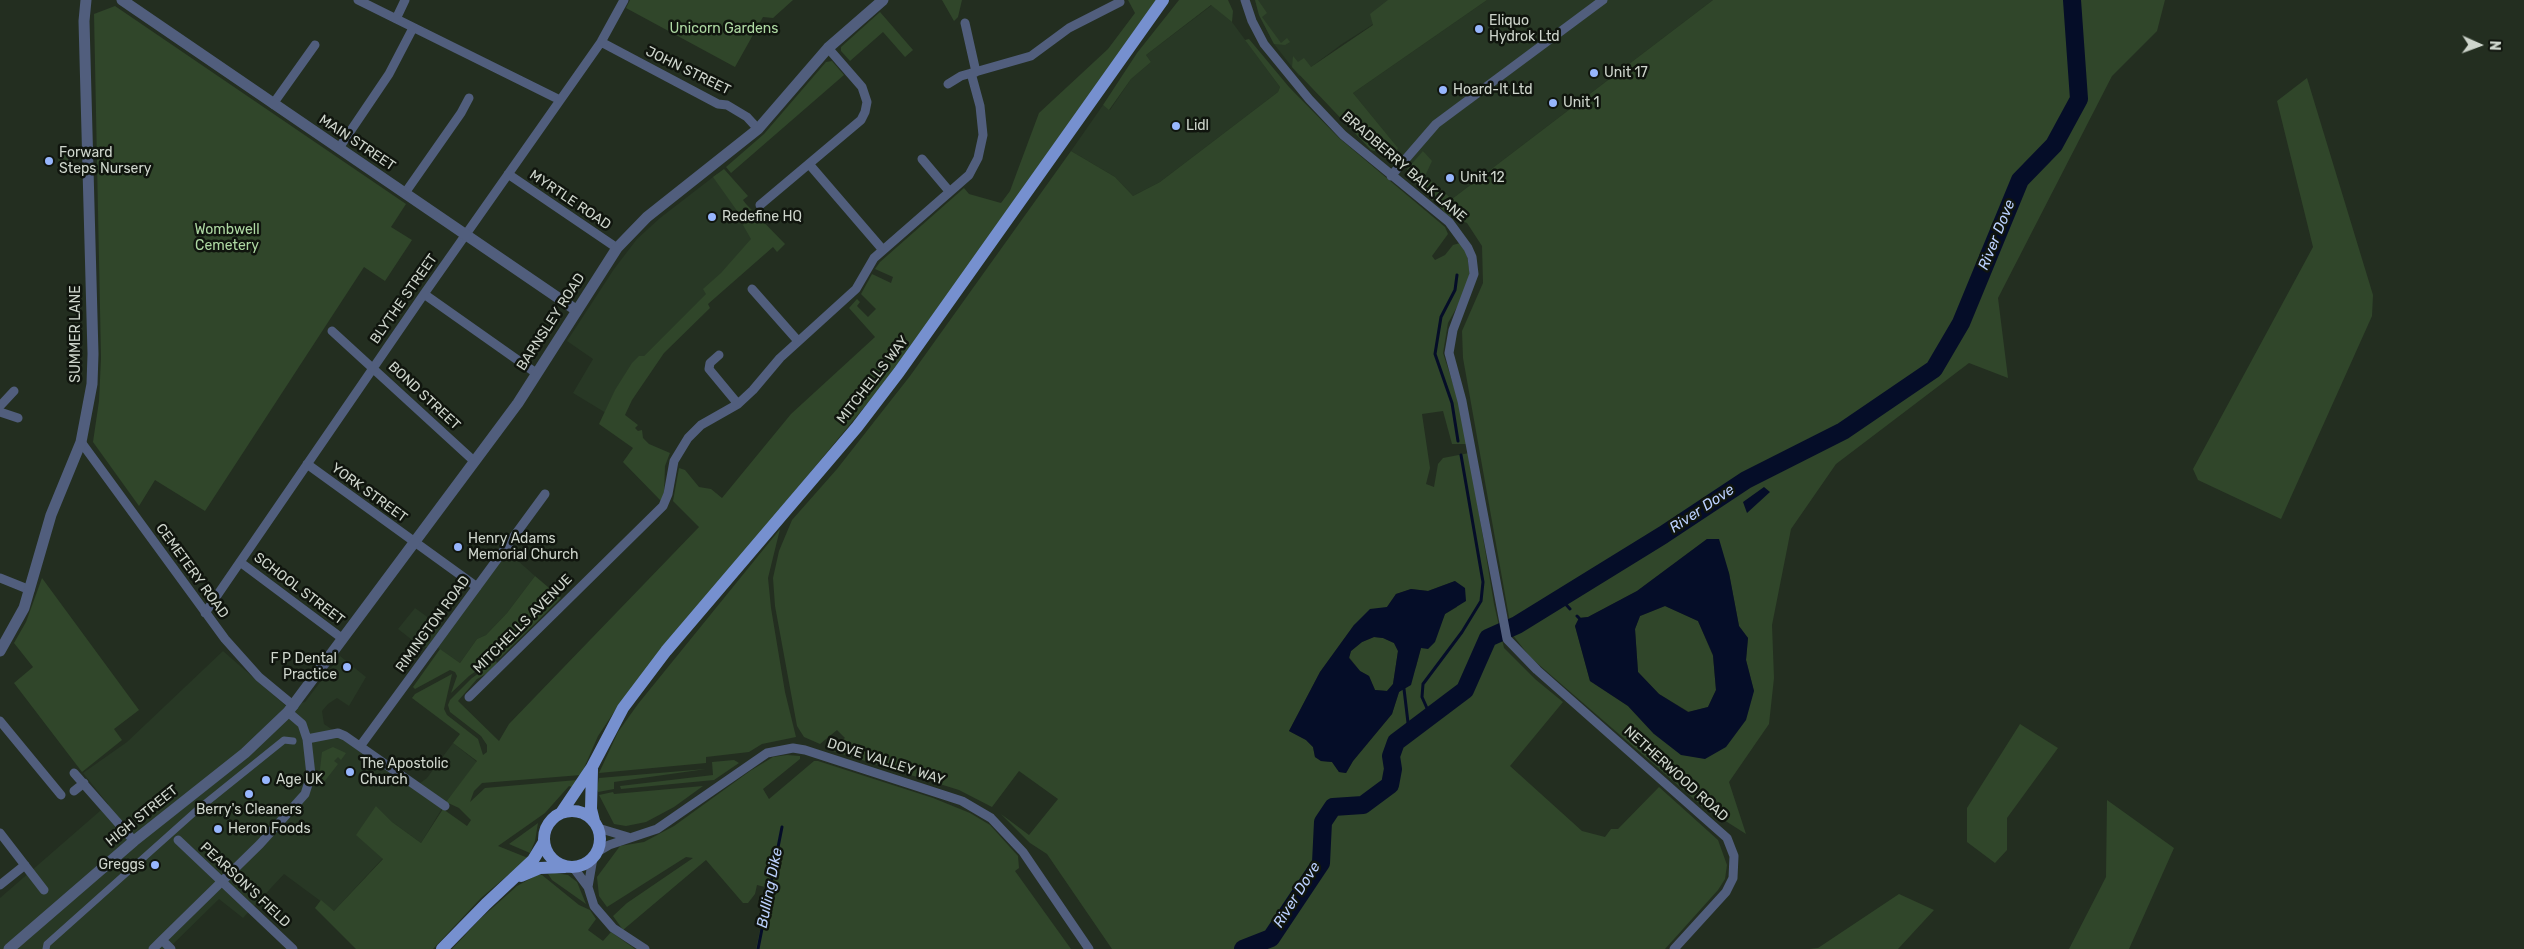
<!DOCTYPE html>
<style>
body{margin:0}
#map{position:relative;width:2524px;height:949px;overflow:hidden;background:#232e20;font-family:Rubik,sans-serif}
canvas{display:block}
.north{position:absolute;left:2454px;top:20px;width:50px;height:50px;-webkit-text-stroke:4px #10150e;paint-order:stroke;rotate:92deg;font-size:14px;font-weight:700;line-height:20px;text-align:center;color:#ced5cc}
.north::after{content:'';display:block;margin:auto;width:18px;height:22px;background:#ced5cc;clip-path:polygon(50% 0,100% 100%,50% 72%,0 100%)}
</style>
<div id="map">
<canvas width="2524" height="949"></canvas>
<div class="north">N</div>
</div>
<script>
const c = document.querySelector('canvas').getContext('2d');
c.lineJoin = 'round';
function fillPath(path, color) { c.fillStyle = color; c.fill(path, 'evenodd'); }
const toPath = rows => new Path2D(rows.map(r => 'M' + r).join(''));
function strokePath(path, color, width, dash) { c.strokeStyle = color; c.lineWidth = width; c.lineCap = dash ? 'butt' : 'round'; c.setLineDash(dash || []); c.stroke(path); }
function write(font, color, halo, rows, align = 'center') {
  c.font = font + ' Rubik,sans-serif'; c.lineWidth = 5; c.setLineDash([]); c.textBaseline = 'middle'; c.strokeStyle = halo; c.fillStyle = color; for (const [text, x, y, turn = 0] of rows) {
    c.save(); c.translate(x, y); c.rotate((+turn || 0) * Math.PI / 180); c.textAlign = isNaN(turn) ? turn : align; if (halo) c.strokeText(text, 0, 0); c.fillText(text, 0, 0); c.restore();
  }
}
const built = toPath([
 [1255,0,1411,0,1342,44,1299,76,1274,44,1259,15],
 [1487,0,1713,0,1452,199,1425,176,1424,151,1407,169,1392,156,1397,147,1353,93],
 [1212,5,1232,22,1280,87,1278,92,1160,182,1133,196,1115,177,1071,151,1103,105,1110,110,1131,79,1151,62,1146,55],
 [717,174,766,235,644,356,606,413,573,393,593,359,567,341,614,269,637,239,660,218],
 [507,551,535,576,507,613,486,635,477,639,460,663,438,648,421,647,398,629,415,608,448,632],
 [223,651,286,706,305,702,340,656,366,677,349,706,337,698,328,704,322,711,324,724,416,786,427,778,453,743,477,762,446,802,421,843,392,822,376,806,383,858,334,911,284,874,243,918,219,899,168,949,0,949,0,898,108,804,83,773,127,742]
]);
const green = toPath([
 [630,0,793,0,773,18,763,17,735,67,626,8],
 [942,0,962,0,958,17,954,21],
 [1128,0,1156,0,894,371,620,703,598,736,581,775,482,783,474,791,470,802,485,788,577,780,574,788,569,786,545,813,498,846,528,858,481,898,433,949,356,949,315,908,321,900,334,911,383,859,356,835,376,806,392,822,421,843,443,809,467,826,471,820,459,808,446,802,477,761,453,743,460,734,412,698,415,694,452,674,444,709,447,715,478,739,483,755,487,752,487,745,481,736,450,712,448,705,450,700,472,678,496,661,497,663,488,673,477,679,458,701,499,741,509,724,699,527,673,501,679,468,685,470,699,487,711,489,722,498,791,414,875,337,849,308,857,299,860,302,857,306,868,317,876,309,861,294,872,274,891,283,893,277,875,269,880,262,964,188,969,194,1001,203,1010,191,1017,172,1039,113,1108,49,1135,13],
 [1179,0,1228,0,1233,11,1232,22,1211,5,1146,55,1151,62,1131,79,1109,110,1103,105,1137,53],
 [1255,0,1258,0,1267,13,1262,17,1281,43,1287,38,1290,42,1285,45,1274,44,1259,15],
 [1388,0,1487,0,1353,93,1398,148,1392,156,1371,150,1292,67,1293,56,1298,62,1304,58,1311,67,1373,25,1370,14],
 [1713,0,2165,0,2157,31,2112,76,1998,298,2008,378,1969,363,1836,464,1791,529,1772,625,1774,678,1769,724,1729,782,1746,834,1702,806,1530,657,1512,634,1463,358,1462,331,1483,283,1482,246,1467,223,1449,216,1413,181,1407,169,1423,151,1432,161,1425,176,1452,199],
 [1707,539,1729,573,1739,626,1748,638,1746,660,1754,691,1654,734,1628,706,1590,681,1575,626,1579,618,1588,617,1637,591],
 [115,6,406,204,391,227,412,240,385,281,364,267,205,511,155,480,139,506,93,442,99,401,101,358,94,14],
 [880,12,913,50,905,57,883,32,850,61,841,51,841,47],
 [1249,39,1289,87,1339,138,1445,227,1448,234,1432,256,1435,260,1445,255,1453,245,1460,243,1467,254,1470,277,1462,298,1448,323,1443,353,1457,396,1467,444,1452,444,1443,411,1422,414,1430,468,1426,484,1434,487,1438,464,1443,458,1469,453,1494,604,1504,648,1535,679,1563,702,1510,766,1582,831,1605,837,1611,829,1618,829,1659,787,1718,840,1727,865,1725,879,1718,890,1665,949,1112,949,1047,854,1030,843,1001,814,1029,835,1058,799,1019,771,992,807,959,790,833,751,831,748,845,738,837,730,820,744,804,737,797,726,775,606,773,578,779,551,792,520,837,469,910,376,1071,151,1115,177,1133,196,1160,182,1278,92,1280,87,1245,40],
 [1455,581,1457,607,1445,614,1440,625,1421,648,1416,667,1399,692,1392,714,1353,761,1346,773,1339,772,1332,762,1321,761,1315,757,1313,747,1306,740,1289,731,1320,672,1354,625,1387,607,1396,594,1411,589,1428,591],
 [832,61,844,75,731,173,726,167,764,134,826,62],
 [2307,78,2373,295,2372,316,2281,519,2198,480,2193,469,2313,247,2277,101],
 [58,154,68,154,69,172,59,172],
 [724,169,748,196,743,200,746,204,785,244,777,252,773,247,708,304,710,308,664,353,632,400,625,415,638,425,635,428,638,431,642,430,643,438,649,444,670,453,665,466,664,495,661,501,623,462,633,448,599,424,615,390,632,363,639,356,644,356,706,294,703,289,721,273,751,239,743,225,745,222,713,177],
 [780,529,768,578,771,608,785,692,796,737,762,744,749,752,706,757,706,763,599,773,618,732,638,704],
 [535,576,561,598,500,658,496,657,469,676,451,693,457,676,455,672,450,670,415,689,413,687,440,649,460,663,477,639,486,635,507,613],
 [42,578,139,710,114,729,122,740,82,772,14,683,33,667,14,643,26,622],
 [1665,606,1698,621,1713,656,1716,690,1708,707,1689,712,1659,694,1638,672,1635,629,1640,616],
 [1374,637,1383,638,1394,643,1398,651,1393,684,1387,691,1375,690,1369,676,1360,671,1349,657,1351,651,1362,642],
 [2020,724,2058,748,2007,818,2007,850,1995,863,1967,842,1967,808],
 [333,747,346,753,341,760,338,757,334,761,338,764,324,782,319,778,322,752],
 [787,755,800,756,800,759,763,789,769,799,814,761,818,761,933,798,970,813,990,825,1018,856,1019,868,1015,871,1071,949,756,949,769,888,757,885,755,894,748,903,743,903,706,860,623,930,613,916,627,903,693,858,686,857,607,907,599,896,597,877,620,846,644,842,674,826,750,771,773,757],
 [734,760,739,763,714,780,621,789,620,786,713,775,712,762],
 [706,769,614,782,614,789,598,792,597,789,599,778],
 [703,786,674,807,646,822,626,826,614,824,599,795,613,792,614,794],
 [2107,800,2174,848,2129,949,2069,949,2106,877],
 [538,823,535,841,530,853,509,844],
 [555,873,568,875,577,882,586,904,552,880,548,874],
 [537,875,542,875,579,905,590,910,596,919,588,930,603,941,611,932,635,949,452,949,480,919,517,886],
 [1899,894,1934,910,1898,949,1809,949,1818,948]
]);
const water = toPath([
 [1764,487,1770,492,1747,513,1743,502],
 [1707,539,1719,539,1729,573,1739,626,1748,638,1746,660,1754,691,1746,720,1726,747,1705,759,1681,755,1654,734,1628,706,1590,681,1575,626,1579,618,1588,617,1637,591],
 [1665,606,1698,621,1713,655,1716,690,1708,707,1688,712,1659,694,1638,672,1635,629,1640,616],
 [1455,581,1465,588,1466,601,1445,614,1435,642,1428,649,1421,648,1411,685,1399,692,1392,714,1353,761,1346,773,1339,772,1332,762,1321,761,1315,757,1313,747,1306,740,1289,731,1320,672,1354,625,1370,609,1387,607,1396,594,1411,589,1428,591],
 [1374,637,1383,638,1394,643,1398,651,1393,684,1387,691,1375,690,1369,676,1360,671,1349,658,1351,651,1362,642]
]);
const stream = toPath([
 [1457,275,1455,290,1441,317,1435,354,1452,403,1458,441],
 [1560,598,1570,609],
 [1577,616,1579,618],
 [1404,689,1409,731],
 [1430,715,1422,697,1423,684,1462,632,1481,601,1483,582,1461,455],
 [758,949,782,827]
]);
const river = toPath([
 [1243,949,1271,938,1321,863,1323,822,1333,807,1363,805,1390,785,1393,769,1391,756,1396,742,1465,690,1488,638,1517,625,1663,535,1746,480,1843,431,1934,369,1961,323,2020,180,2054,145,2079,99,2072,0]
]);
const pedestrian = toPath([
 [46,949,47,944,197,810,284,740,293,741]
]);
const minor = toPath([
 [358,0,560,100],
 [1245,0,1252,21,1264,44,1309,99,1343,135,1449,222,1468,248,1472,257,1474,274,1453,330,1449,353,1462,401,1507,639,1537,670,1727,838,1734,856,1733,878,1726,892,1674,949],
 [396,19,405,0],
 [965,23,976,72],
 [601,42,718,104,727,105,747,117,758,129],
 [948,84,961,76,1031,56,1069,28,1120,2,1119,0],
 [273,104,315,45],
 [339,148,389,74,413,28],
 [922,159,949,191],
 [809,164,883,250],
 [508,174,617,248],
 [1391,176,1436,124,1603,0],
 [405,193,461,113,469,98],
 [760,205,861,120,865,112,867,102,862,87,828,48],
 [752,289,798,341],
 [424,294,536,373],
 [332,331,475,462],
 [719,355,710,363,709,369,738,404],
 [0,406,14,391],
 [0,412,18,418],
 [81,442,225,639,259,677,294,706],
 [307,464,477,587],
 [240,562,343,639],
 [0,578,30,590],
 [205,613,424,294,601,42,624,0],
 [469,697,663,506,668,494,674,461,688,438,701,425,738,404,753,390,780,358,856,289,874,258,969,175,978,158,983,135,980,106,971,73],
 [0,721,61,795],
 [307,739,338,733,345,736,445,806],
 [361,745,545,494],
 [74,773,134,841],
 [74,791,84,783],
 [598,828,628,837],
 [0,833,44,890],
 [178,840,293,949],
 [597,852,609,845,657,829,767,753,793,748,805,750,962,801,991,818,1023,852,1089,949],
 [593,858,588,887,594,906,613,928,645,949],
 [573,867,588,887],
 [0,885,25,865],
 [162,940,260,844,305,794,311,775,307,739,302,724,288,712],
 [153,949,162,940,171,949]
]);
const tertiary = toPath([
 [122,0,576,310],
 [0,651,24,608,51,515,81,442,92,384,93,354,84,21,86,0],
 [9,949,134,841,245,753,288,712,518,403,617,248,647,217,758,129,828,48,883,0]
]);
const primary = toPath([
 [592,769,591,809,594,821],
 '544 839a28 28 0 1 1 56 0a28 28 0 1 1-56 0Z',
 [561,813,592,767,623,708,666,651,857,427,899,372,1163,0],
 [521,876,540,868,565,867],
 [442,949,486,904,533,860,544,842]
]);
const markers = [
 [1479,29,5,"#97b6fd"],
 [1594,73,5,"#97b6fd"],
 [1443,90,5,"#97b6fd"],
 [1553,103,5,"#97b6fd"],
 [1176,126,5,"#97b6fd"],
 [49,161,5,"#97b6fd"],
 [1450,178,5,"#97b6fd"],
 [712,217,5,"#97b6fd"],
 [458,547,5,"#97b6fd"],
 [347,667,5,"#97b6fd"],
 [350,772,5,"#97b6fd"],
 [266,780,5,"#97b6fd"],
 [249,794,5,"#97b6fd"],
 [218,829,5,"#97b6fd"],
 [155,865,5,"#97b6fd"]
];
const poiNames = [
 ["Eliquo",1489,21],
 ["Hydrok Ltd",1489,37],
 ["Unit 17",1604,73],
 ["Hoard-It Ltd",1453,90],
 ["Unit 1",1563,103],
 ["Lidl",1186,126],
 ["Forward",59,153],
 ["Steps Nursery",59,169],
 ["Unit 12",1460,178],
 ["Redefine HQ",722,217],
 ["Henry Adams",468,539],
 ["Memorial Church",468,555],
 ["F P Dental",337,659,"right"],
 ["Practice",337,675,"right"],
 ["The Apostolic",360,764],
 ["Church",360,780],
 ["Age UK",276,780],
 ["Berry's Cleaners",249,810,"center"],
 ["Heron Foods",228,829],
 ["Greggs",145,865,"right"]
];
const parkNames = [
 ["Unicorn Gardens",724,29],
 ["Wombwell",227,230],
 ["Cemetery",227,246]
];
const streetNames = [
 ["JOHN STREET",688,71,26],
 ["MAIN STREET",357,143,34],
 ["BRADBERRY BALK LANE",1404,167,41],
 ["MYRTLE ROAD",570,200,34],
 ["BLYTHE STREET",404,299,-55],
 ["BARNSLEY ROAD",551,322,-57],
 ["SUMMER LANE",76,334,-90],
 ["MITCHELLS WAY",873,380,-52],
 ["BOND STREET",424,396,43],
 ["YORK STREET",369,493,36],
 ["CEMETERY ROAD",192,571,54],
 ["SCHOOL STREET",299,589,37],
 ["RIMINGTON ROAD",433,624,-54],
 ["MITCHELLS AVENUE",523,624,-45],
 ["DOVE VALLEY WAY",886,762,18],
 ["NETHERWOOD ROAD",1676,774,42],
 ["HIGH STREET",142,816,-39],
 ["PEARSON'S FIELD",245,885,43]
];
const waterNames = [
 ["River Dove",1997,235,-68],
 ["River Dove",1702,509,-34],
 ["Bulling Dike",770,888,-79],
 ["River Dove",1297,895,-58]
];
fillPath(built, '#283825');
fillPath(green, '#30462a');
fillPath(water, '#050d28');
strokePath(stream, '#050d28', 3);
strokePath(river, '#050d28', 18);
strokePath(pedestrian, '#515e7d', 7);
strokePath(minor, '#515e7d', 9);
strokePath(tertiary, '#515e7d', 11);
strokePath(primary, '#7690cf', 12);
for (const [x, y, r, color] of markers) { const dot = new Path2D(); dot.arc(x, y, r, 0, 2 * Math.PI); c.fillStyle = color; c.fill(dot); strokePath(dot, '#10150e', 2); }
write('14px', '#ced5cc', '#10150e', poiNames, 'left');
write('14px', '#aed9a3', '#10150e', parkNames);
write('14px', '#ced5cc', '#10150e', streetNames);
write('italic 15px', '#bbd0fe', '#10150e', waterNames);
</script>
